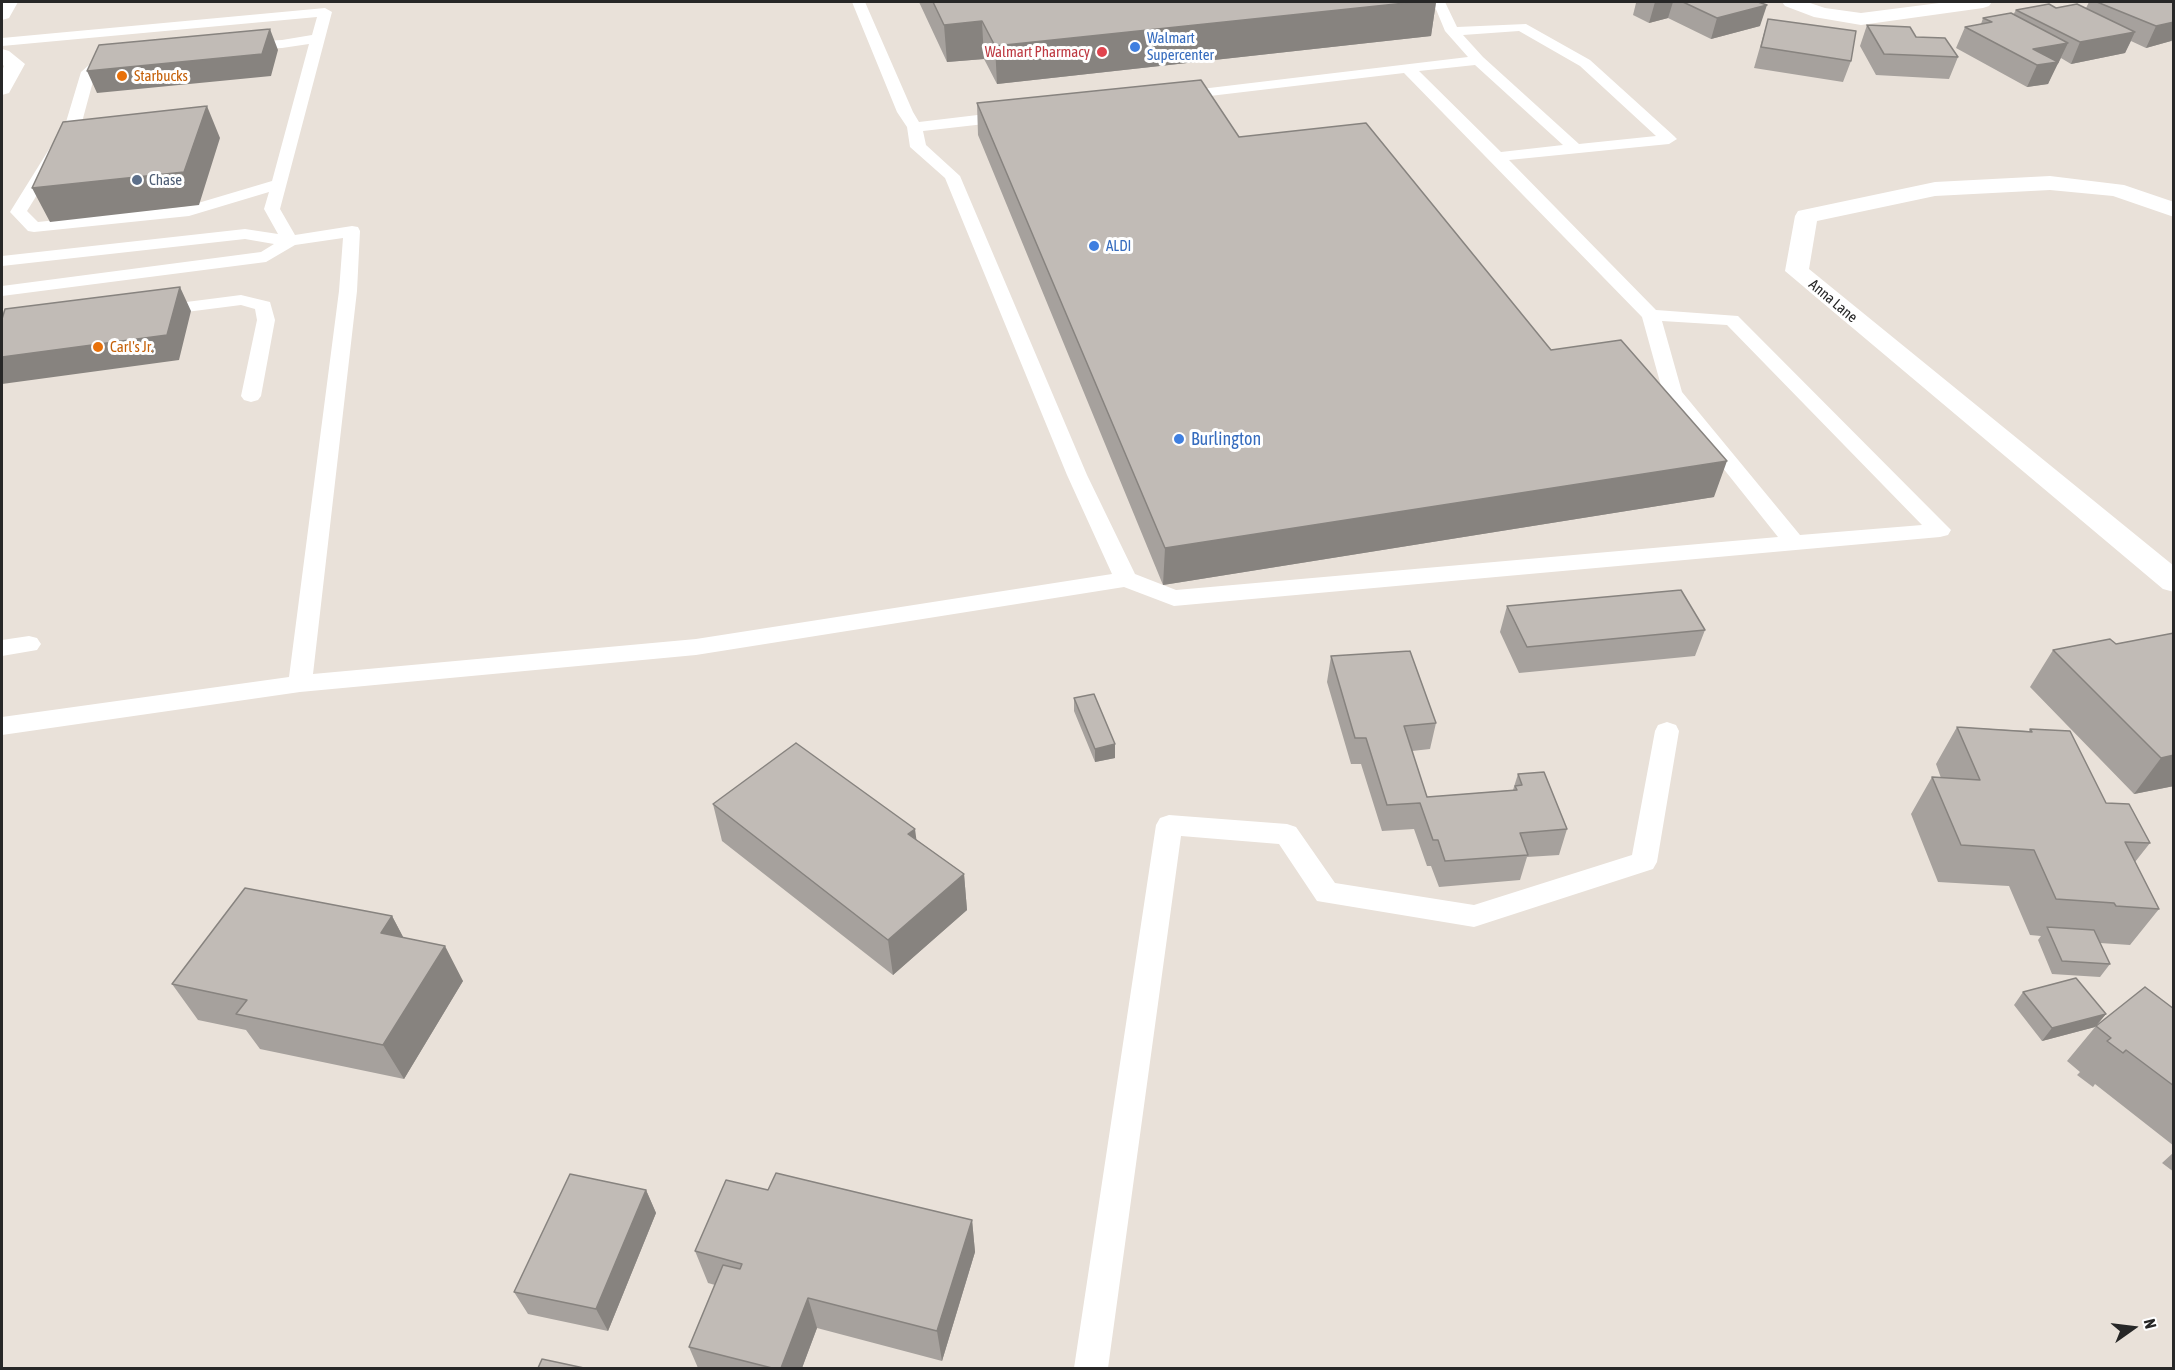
<!DOCTYPE html>
<style>
body{margin:0}
#map{position:relative;width:2175px;height:1370px;overflow:hidden;background:#e9e1d9;font-family:"Asap Condensed",sans-serif}
canvas{display:block}
.frame{position:absolute;inset:0;border:3px solid #272727;pointer-events:none}
.north{position:absolute;left:2103px;top:1298px;width:60px;height:60px;-webkit-text-stroke:4px #fff;paint-order:stroke;rotate:76deg;font-size:16px;font-weight:700;line-height:24px;text-align:center;color:#272727}
.north::after{content:'';display:block;margin:auto;width:21px;height:27px;background:#272727;clip-path:polygon(50% 0,100% 100%,50% 72%,0 100%)}
</style>
<div id="map">
<canvas width="2175" height="1370"></canvas>
<div class="frame"></div>
<div class="north">N</div>
</div>
<script>
const c = document.querySelector('canvas').getContext('2d');
c.lineJoin = 'round';
const toPath = rows => new Path2D(rows.map(r => 'M' + r).join(''));
function fillPath(path, color) { c.fillStyle = color; c.fill(path, 'evenodd'); }
function strokePath(path, color, width, dash) { c.strokeStyle = color; c.lineWidth = width; c.lineCap = dash ? 'butt' : 'round'; c.setLineDash(dash || []); c.stroke(path); }
function write(font, color, halo, rows, align = 'center') {
  c.font = font + ' "Asap Condensed",sans-serif'; c.lineWidth = 6; c.setLineDash([]); c.textBaseline = 'middle'; c.strokeStyle = halo; c.fillStyle = color; for (const [text, x, y, turn = 0] of rows) {
    c.save(); c.translate(x, y); c.rotate((+turn || 0) * Math.PI / 180); c.textAlign = isNaN(turn) ? turn : align; if (halo) c.strokeText(text, 0, 0); c.fillText(text, 0, 0); c.restore();
  }
}
const lane = toPath([
 [852,2,865,2,913,112,919,122,1011,111,1019,116,1011,121,923,131,926,145,960,176,1087,475,1135,574,1176,590,1778,537,1663,393,1642,317,1404,73,1176,100,1169,96,1176,92,1468,57,1445,31,1433,2,1445,2,1457,27,1526,24,1590,60,1674,136,1677,139,1669,144,1509,160,1656,310,1738,316,1951,530,1948,535,1940,537,1174,606,1124,587,696,655,300,692,2,735,2,717,289,677,339,291,343,238,295,245,266,262,2,296,2,286,261,252,274,244,245,239,2,266,2,256,245,229,278,234,264,209,269,192,189,216,34,232,28,231,10,212,66,122,81,72,98,57,113,54,120,58,118,61,108,63,95,74,82,122,27,211,38,222,188,206,272,181,309,44,282,48,243,50,236,46,243,42,282,40,312,35,317,17,2,46,2,38,325,8,332,12,280,209,295,235,352,226,358,227,360,231,357,291,313,674,696,639,1112,574,1067,475,945,178,910,147,907,127,897,112,852,2],
 [1519,31,1580,66,1656,136,1579,144,1483,57,1463,35,1519,31],
 [1475,65,1563,145,1501,152,1419,71,1475,65],
 [1662,321,1727,325,1922,525,1800,535,1682,392,1662,321],
 [241,295,270,302,275,320,261,396,258,400,251,402,244,400,241,396,257,320,255,309,241,305,155,316,149,315,146,311,149,307,155,306,241,295],
 [29,636,37,638,41,644,37,650,2,656,2,640,29,636],
 [1667,722,1676,725,1679,731,1657,862,1653,869,1474,927,1317,901,1279,844,1181,836,1108,1368,1074,1368,1156,825,1160,818,1169,815,1287,824,1296,827,1335,883,1474,905,1632,855,1655,731,1658,725,1667,722]
]);
const street = toPath([
 [1782,2,1807,2,1825,8,1861,13,1947,2,1992,2,1989,6,1983,8,1861,25,1814,17,1785,6,1782,2],
 [2050,176,2124,185,2174,202,2174,217,2113,196,2050,190,1935,196,1817,221,1809,269,2174,566,2174,592,2163,589,1785,271,1795,216,1798,211,1935,182,2050,176]
]);
const secondary = toPath([
 [2,2,18,2,9,18,2,20,2,2],
 [2,49,9,51,25,64,9,93,2,95,2,71,4,66,2,64,2,49]
]);
const wall = toPath([
 [919,2,1436,2,1431,36,997,84,984,59,947,62],
 [1631,2,1758,2,1760,26,1711,39,1668,18,1649,23,1633,15,1636,3,1633,3],
 [2089,2,2174,2,2174,42,2171,41,2146,48,2131,41,2125,53,2071,64,2061,58,2058,64,2056,65,2048,84,2027,87,1956,48,1965,27,1981,24,1983,18,2013,15,2016,10,2056,8,2086,8],
 [1768,19,1851,61,1843,82,1754,68],
 [1867,25,1916,37,1958,57,1949,79,1876,75,1860,46],
 [977,103,1239,137,1551,350,1714,497,1163,585,978,135],
 [1507,606,1705,630,1695,656,1519,673,1500,632],
 [2174,633,2174,786,2134,794,2030,687,2053,650,2116,644],
 [1331,656,1436,723,1430,749,1412,751,1427,797,1513,790,1518,774,1567,829,1559,855,1527,857,1520,880,1439,887,1431,866,1427,866,1414,829,1382,831,1361,764,1351,764,1327,682],
 [1074,698,1115,744,1115,758,1095,762,1074,711],
 [1957,727,2029,731,2030,729,2106,803,2150,843,2135,862,2159,909,2130,945,2100,943,2110,964,2100,977,2052,974,2038,940,2041,936,2030,935,2009,886,1938,882,1911,814,1932,777,1941,778,1936,764],
 [713,804,917,840,964,874,967,910,893,975,722,841],
 [392,916,403,937,463,981,404,1079,260,1049,246,1030,198,1020,172,984],
 [2023,992,2106,1014,2095,1027,2042,1041,2014,1005],
 [2174,1009,2174,1146,2095,1084,2093,1087,2077,1075,2080,1072,2067,1061,2096,1026],
 [2174,1152,2174,1172,2162,1163],
 [646,1190,656,1213,608,1331,528,1314,514,1292],
 [768,1190,972,1220,975,1252,942,1361,817,1328,802,1368,698,1368,689,1347,715,1285,708,1283,695,1251]
]);
const shadedWall = toPath([
 [1415,2,1436,2,1431,36,997,84,995,46],
 [1655,2,1673,2,1668,18,1649,23],
 [1767,5,1760,26,1711,39,1717,18],
 [982,21,984,59,947,62,944,25],
 [2174,22,2174,36,2171,41,2146,48,2156,26],
 [270,29,278,50,271,76,97,93,87,71],
 [2135,32,2125,53,2071,64,2080,42],
 [2068,43,2048,84,2027,87,2037,65,2033,49],
 [207,106,220,138,199,205,50,222,32,188],
 [180,287,191,311,179,360,2,384,2,357],
 [1727,461,1714,497,1163,585,1165,548],
 [1115,744,1115,758,1095,762,1095,749],
 [2174,755,2174,786,2134,794,2161,758],
 [915,829,920,866,908,834],
 [964,874,967,910,893,975,888,940],
 [392,916,411,952,381,933],
 [445,946,463,981,404,1079,383,1045],
 [2106,1014,2095,1027,2042,1041,2052,1028],
 [646,1190,656,1213,608,1331,596,1309],
 [972,1220,975,1252,942,1361,937,1331],
 [808,1298,817,1328,802,1368,781,1368]
]);
const building = toPath([
 [933,2,1415,2,995,46,982,21,944,25,933,2],
 [1683,2,1758,2,1767,5,1717,18,1683,2],
 [2097,2,2174,2,2174,22,2156,26,2097,2],
 [2049,4,2056,8,2077,4,2135,32,2080,42,2016,10,2049,4],
 [2011,13,2068,43,2033,49,2058,62,2037,65,1965,27,1992,22,1983,18,2011,13],
 [1768,19,1856,31,1851,61,1761,47,1768,19],
 [1867,25,1910,27,1916,37,1945,38,1958,57,1884,54,1867,25],
 [270,29,262,54,87,71,99,45,270,29],
 [1201,80,1239,137,1366,123,1551,350,1621,340,1727,461,1165,548,977,103,1201,80],
 [207,106,184,172,32,188,63,122,207,106],
 [180,287,167,335,2,357,2,319,5,309,180,287],
 [1681,590,1705,630,1527,647,1507,606,1681,590],
 [2174,633,2174,755,2161,758,2053,650,2110,639,2116,644,2174,633],
 [1410,651,1436,723,1404,726,1427,797,1517,790,1515,786,1522,785,1518,774,1544,772,1567,829,1520,833,1528,855,1445,861,1438,840,1433,840,1420,803,1387,805,1366,738,1355,738,1331,656,1410,651],
 [1094,694,1115,744,1095,749,1074,698,1094,694],
 [1957,727,2032,732,2030,729,2070,731,2106,803,2129,804,2150,843,2125,842,2159,909,2116,906,2114,903,2056,899,2034,850,1961,845,1932,777,1980,780,1957,727],
 [796,743,915,829,908,834,964,874,888,940,713,804,796,743],
 [245,888,392,916,381,933,445,946,383,1045,236,1014,247,1000,172,984,245,888],
 [2047,927,2094,930,2110,964,2062,961,2047,927],
 [2076,978,2106,1014,2052,1028,2023,992,2076,978],
 [2145,987,2174,1009,2174,1086,2126,1050,2123,1053,2107,1041,2111,1038,2096,1026,2145,987],
 [776,1173,972,1220,937,1331,808,1298,781,1368,772,1368,689,1347,723,1265,740,1269,742,1264,695,1251,726,1180,768,1190,776,1173],
 [570,1174,646,1190,596,1309,514,1292,570,1174],
 [542,1359,584,1368,538,1368,542,1359]
]);
const markers = [
 [1135,47,6,"#3f7fe0"],
 [1102,52,6,"#e0444e"],
 [122,76,6,"#e8710a"],
 [137,180,6,"#5c6f8a"],
 [1094,246,6,"#3f7fe0"],
 [98,347,6,"#e8710a"],
 [1179,439,6,"#3f7fe0"]
];
const farShopnames = [
 ["Walmart",1147,38],
 ["Supercenter",1147,55],
 ["ALDI",1106,246]
];
const farHealthnames = [
 ["Walmart Pharmacy",1090,52]
];
const farFoodnames = [
 ["Starbucks",134,76],
 ["Carl's Jr.",110,347]
];
const farServicenames = [
 ["Chase",149,180]
];
const farStreetnames = [
 ["Anna Lane",1833,301,40]
];
const shopNames = [
 ["Burlington",1191,439]
];
fillPath(lane, '#fff');
fillPath(street, '#fff');
fillPath(secondary, '#fff');
fillPath(wall, '#a6a19d');
fillPath(shadedWall, '#87837f');
fillPath(building, '#c1bbb6');
strokePath(building, '#87837f', 1.5);
for (const [x, y, r, color] of markers) { const dot = new Path2D(); dot.arc(x, y, r, 0, 2 * Math.PI); c.fillStyle = color; c.fill(dot); strokePath(dot, '#fff', 2); }
write('15px', '#366cbe', '#fff', farShopnames, 'left');
write('15px', '#be3a42', '#fff', farHealthnames, 'right');
write('15px', '#c56008', '#fff', farFoodnames, 'left');
write('15px', '#4e5e75', '#fff', farServicenames, 'left');
write('15px', '#272727', '#fff', farStreetnames);
write('18px', '#366cbe', '#fff', shopNames, 'left');
</script>
